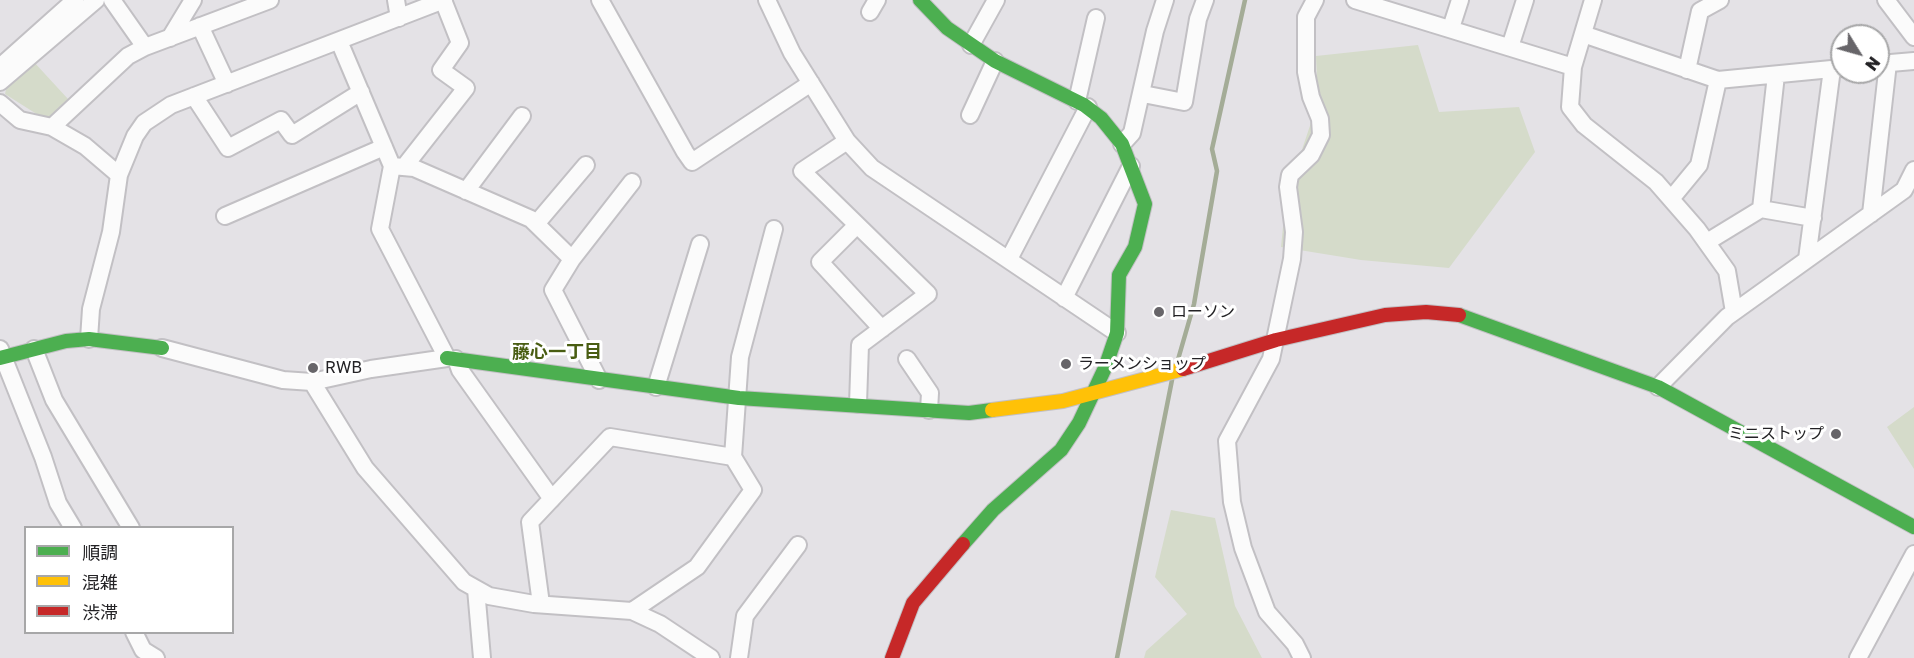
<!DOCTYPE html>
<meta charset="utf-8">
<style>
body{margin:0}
#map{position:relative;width:1914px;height:658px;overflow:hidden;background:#e4e2e6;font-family:"Golos Text","Noto Sans JP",sans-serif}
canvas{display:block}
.legend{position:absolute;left:24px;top:526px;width:210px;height:108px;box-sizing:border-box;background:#fff;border:2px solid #a7a7a8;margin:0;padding:8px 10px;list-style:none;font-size:18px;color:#232225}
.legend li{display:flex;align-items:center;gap:12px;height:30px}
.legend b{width:30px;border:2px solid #a7a7a8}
.north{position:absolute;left:1830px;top:24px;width:60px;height:60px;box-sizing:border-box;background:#fff;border:2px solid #a7a7a8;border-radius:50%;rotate:127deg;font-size:16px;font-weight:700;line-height:24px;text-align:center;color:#232225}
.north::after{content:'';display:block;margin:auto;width:21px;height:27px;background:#676569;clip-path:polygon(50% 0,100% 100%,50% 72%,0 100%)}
</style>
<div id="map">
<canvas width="1914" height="658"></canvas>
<ul class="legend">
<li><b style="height:8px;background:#4caf50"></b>順調</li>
<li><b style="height:8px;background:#ffc107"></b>混雑</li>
<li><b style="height:8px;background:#c62828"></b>渋滞</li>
</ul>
<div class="north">N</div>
</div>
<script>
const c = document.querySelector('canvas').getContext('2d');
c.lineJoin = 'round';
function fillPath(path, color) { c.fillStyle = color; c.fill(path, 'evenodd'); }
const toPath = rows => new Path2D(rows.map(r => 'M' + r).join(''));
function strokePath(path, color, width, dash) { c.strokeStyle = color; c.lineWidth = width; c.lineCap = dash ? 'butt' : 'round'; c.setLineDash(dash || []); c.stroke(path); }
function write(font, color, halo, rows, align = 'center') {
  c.font = font + ' "Golos Text","Noto Sans JP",sans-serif'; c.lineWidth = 6; c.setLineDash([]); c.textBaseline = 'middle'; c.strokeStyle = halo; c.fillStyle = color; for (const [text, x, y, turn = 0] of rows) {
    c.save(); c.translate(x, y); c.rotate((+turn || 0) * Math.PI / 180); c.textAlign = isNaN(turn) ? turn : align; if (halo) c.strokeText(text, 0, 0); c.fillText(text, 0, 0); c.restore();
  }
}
const green = toPath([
 [1418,45,1439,112,1519,107,1535,152,1449,268,1361,260,1281,247,1286,197,1318,102,1316,56],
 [33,61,68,99,46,120,5,94,7,85],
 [1914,407,1914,469,1887,427],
 [1171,510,1215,518,1235,606,1262,658,1144,658,1146,651,1187,614,1155,577]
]);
const stream = toPath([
 [1177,363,1194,304,1217,171,1212,149,1245,0],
 [1117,658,1172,380]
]);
const street = toPath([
 [112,0,145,47],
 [396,0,399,18],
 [600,0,685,152,692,162,811,83],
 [767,0,792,53,847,141,872,168,1117,333],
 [1355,0,1573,67],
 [1593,0,1573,67,1570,107,1584,125,1656,182,1697,229,1727,271,1734,312],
 [1886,0,1914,37],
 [870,12,877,0],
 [200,26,227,84],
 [1451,28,1460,0],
 [1583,34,1718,80,1842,68],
 [170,38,193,0],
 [971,45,996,0],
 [1510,47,1525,0],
 [1879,64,1914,61],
 [0,67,75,0],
 [1687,70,1700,11,1720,0],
 [0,82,96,0],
 [1143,94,1184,102,1198,19,1205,0],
 [194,96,228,148,281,120,292,135,361,92],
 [1077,101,1096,18],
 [0,103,20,120,52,127,85,146,119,175],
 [970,115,995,61],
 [52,127,128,56,145,47,270,0],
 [847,141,802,171,928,294,860,345,858,404],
 [1122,144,1132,133,1155,31,1165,0],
 [392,166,414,168,531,219,572,259,553,290,599,380],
 [404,167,466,88,441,70,460,43,443,0],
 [466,191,522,116],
 [1671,199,1699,165,1718,80],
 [1761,209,1776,75],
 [1871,214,1888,63],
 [225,216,384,147],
 [536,224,586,165],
 [857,225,820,262,882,329],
 [1707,242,1761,209,1813,218],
 [572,259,632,182],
 [1009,259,1088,107],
 [1807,259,1832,69],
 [1064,298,1131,166],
 [89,339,91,309,111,232,119,175,135,136,144,123,171,105,444,0],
 [162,348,283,380,312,382,371,369,447,358,380,229,392,166,339,41],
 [0,349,43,457,58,503,73,528],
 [34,349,54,400,131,528],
 [456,359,460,370,552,499],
 [907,359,930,393,929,410],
 [312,382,365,468,464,582,489,596,534,604,632,611,660,624,711,658],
 [656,387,700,244],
 [1658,387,1727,317,1904,190,1914,170],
 [476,589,482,658],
 [541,604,530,522,610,437,733,457],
 [632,611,697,567,753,490,733,457,740,357,774,229],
 [134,632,143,650,156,658],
 [739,658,745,616,798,545],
 [1302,658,1295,644,1267,612,1243,548,1232,502,1227,441,1271,359,1292,259,1294,232,1288,187,1290,175,1311,155,1321,135,1320,119,1311,97,1306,72,1306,17,1315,0],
 [1858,658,1914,554]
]);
const fast = toPath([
 [920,0,947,28,995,61,1084,105,1101,118,1122,144,1145,204,1135,247,1119,275,1117,333,1105,368,1079,423,1061,450,993,510,963,544],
 [1459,315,1658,387,1914,527],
 [0,358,66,341,89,339,162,348],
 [447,358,739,398,969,413,992,410]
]);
const slow = toPath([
 [992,410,1063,401,1183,369]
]);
const jam = toPath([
 [1183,369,1276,340,1385,315,1426,312,1459,315],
 [892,658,913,603,963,544]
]);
const markers = [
 [1159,312,6,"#676569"],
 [1066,364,6,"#676569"],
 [313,368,6,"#676569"],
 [1836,434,6,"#676569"]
];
const poiNames = [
 ["ローソン",1171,312],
 ["ラーメンショップ",1078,364],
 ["RWB",325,368],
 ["ミニストップ",1824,434,"right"]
];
const neighbourhoodNames = [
 ["藤心一丁目",557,352]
];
fillPath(green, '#d5dbca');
strokePath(stream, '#a4ac97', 4.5);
strokePath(street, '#c2c0c4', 20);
strokePath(fast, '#c2c0c4', 16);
strokePath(slow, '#c2c0c4', 16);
strokePath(jam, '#c2c0c4', 16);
strokePath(street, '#fbfbfb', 16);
strokePath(fast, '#4caf50', 14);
strokePath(slow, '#ffc107', 14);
strokePath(jam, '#c62828', 14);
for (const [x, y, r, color] of markers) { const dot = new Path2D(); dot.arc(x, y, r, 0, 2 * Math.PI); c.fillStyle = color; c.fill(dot); strokePath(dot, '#fff', 2); }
write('16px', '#232225', '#fff', poiNames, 'left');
write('bold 18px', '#495d12', '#fff', neighbourhoodNames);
</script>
